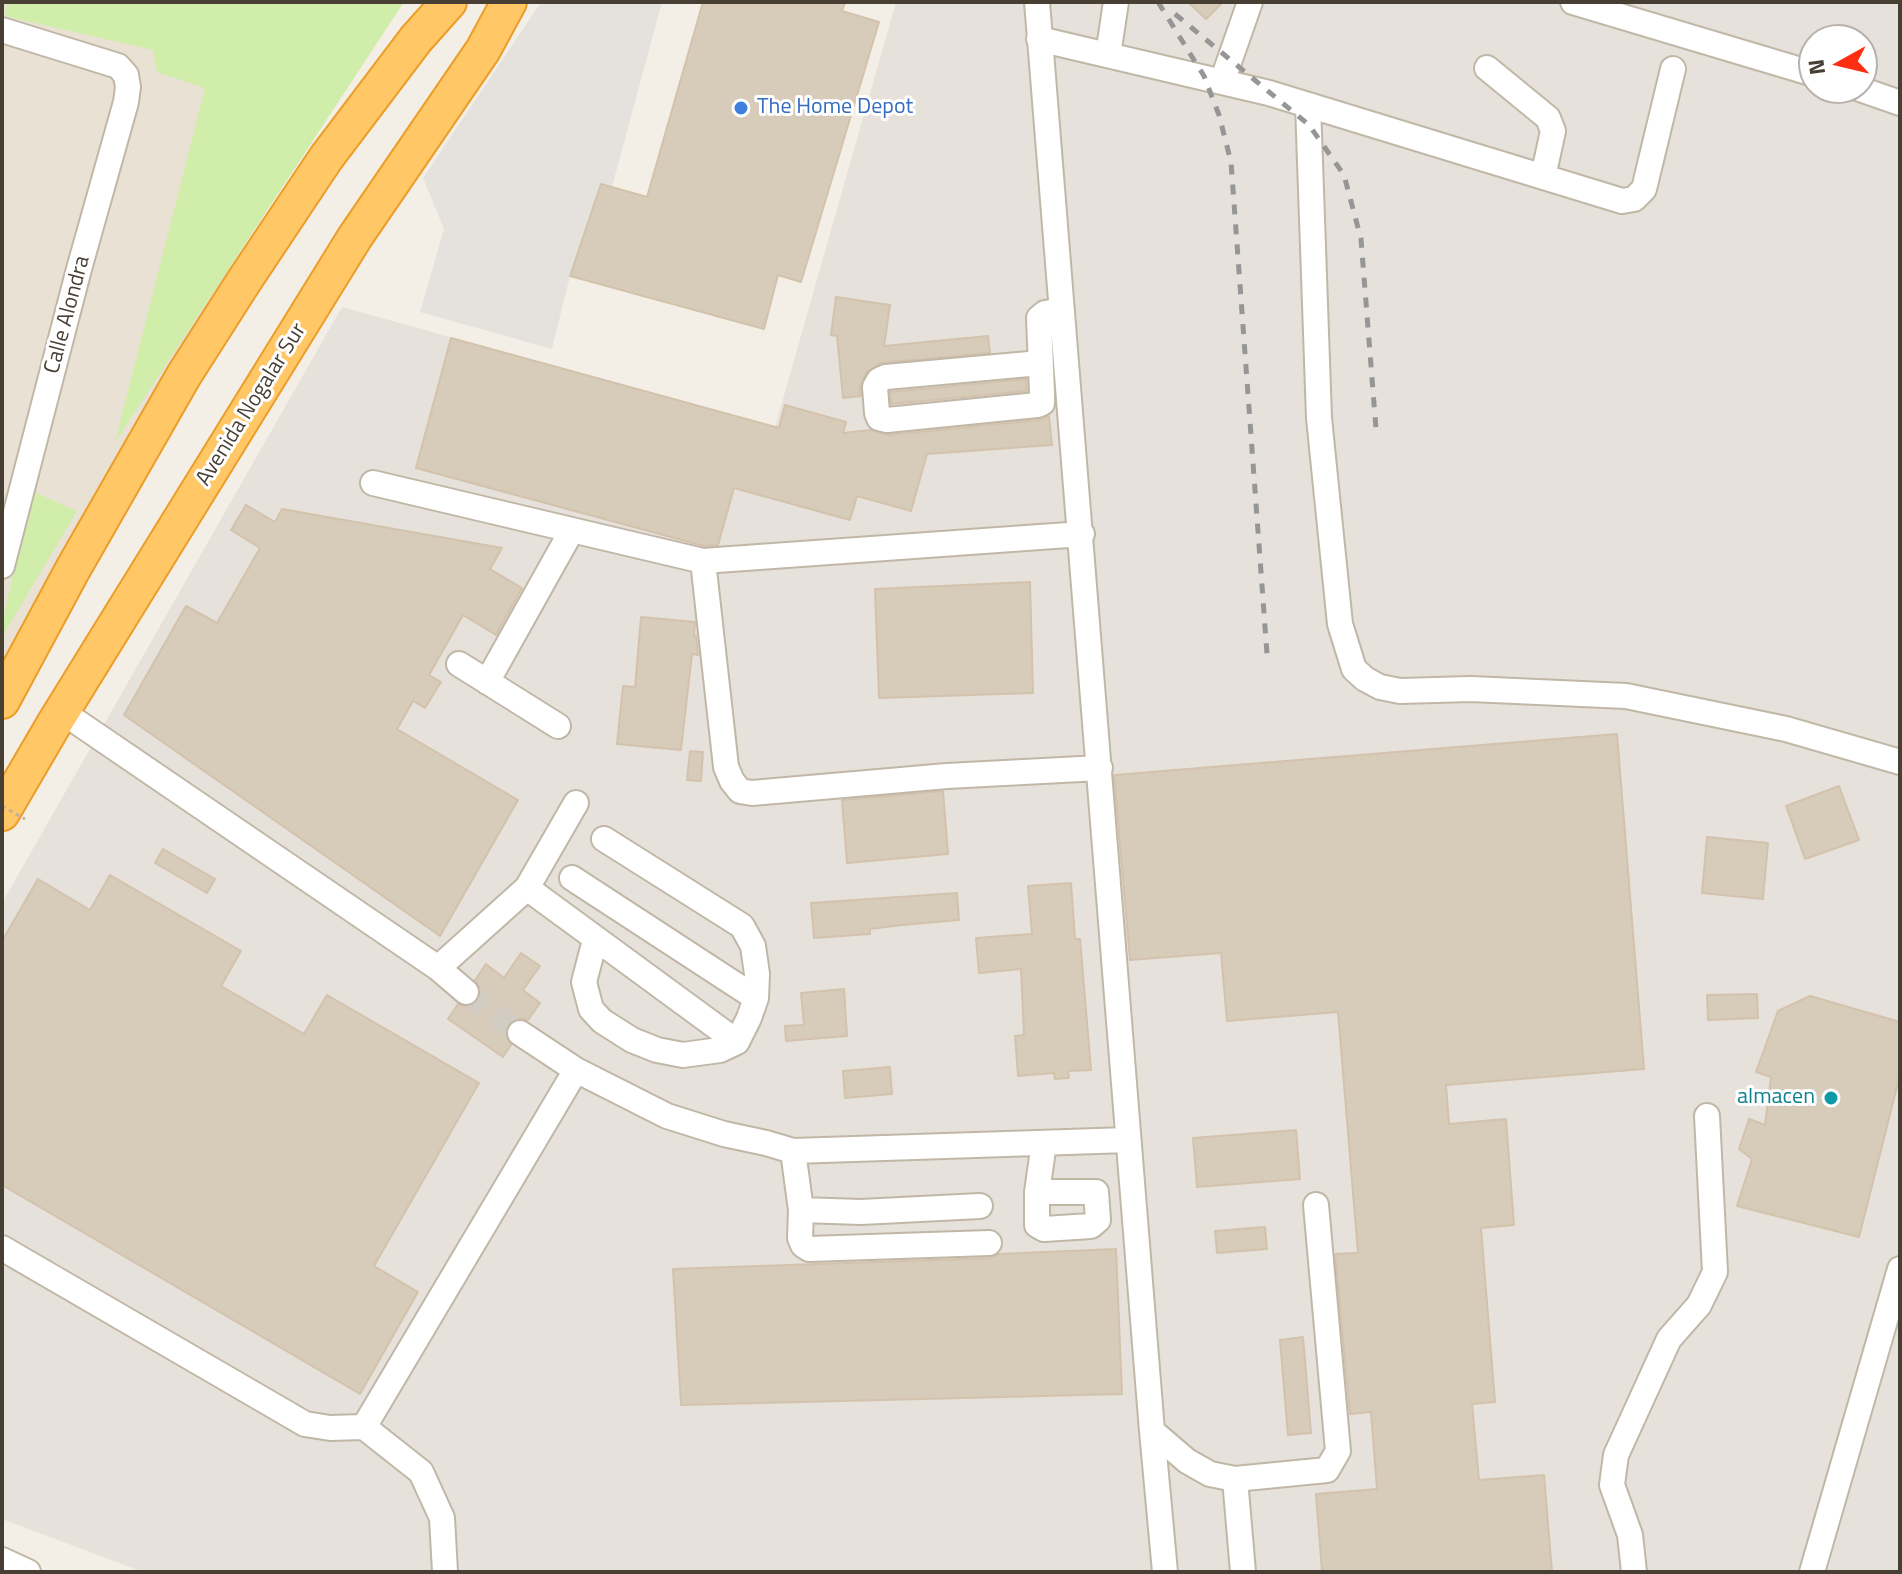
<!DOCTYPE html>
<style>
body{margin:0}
#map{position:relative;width:1902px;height:1574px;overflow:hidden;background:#f4efe6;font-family:"Titillium Web",sans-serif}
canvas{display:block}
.frame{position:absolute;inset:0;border:4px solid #483f34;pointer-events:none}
.north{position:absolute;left:1798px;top:24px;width:80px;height:80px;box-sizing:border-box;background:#fff;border:2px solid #b6b2ae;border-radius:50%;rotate:262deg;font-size:22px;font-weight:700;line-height:32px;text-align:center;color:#483f34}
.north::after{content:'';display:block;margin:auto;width:28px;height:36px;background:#ff2e12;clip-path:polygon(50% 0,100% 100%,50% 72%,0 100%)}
</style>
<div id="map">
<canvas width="1902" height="1574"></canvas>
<div class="frame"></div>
<div class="north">N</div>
</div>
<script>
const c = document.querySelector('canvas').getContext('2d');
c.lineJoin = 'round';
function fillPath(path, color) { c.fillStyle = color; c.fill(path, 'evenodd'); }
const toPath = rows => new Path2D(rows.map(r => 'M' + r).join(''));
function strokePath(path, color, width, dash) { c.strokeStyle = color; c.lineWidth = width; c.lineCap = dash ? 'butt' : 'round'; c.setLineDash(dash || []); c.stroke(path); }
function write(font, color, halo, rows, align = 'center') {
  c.font = font + ' "Titillium Web",sans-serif'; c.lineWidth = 6; c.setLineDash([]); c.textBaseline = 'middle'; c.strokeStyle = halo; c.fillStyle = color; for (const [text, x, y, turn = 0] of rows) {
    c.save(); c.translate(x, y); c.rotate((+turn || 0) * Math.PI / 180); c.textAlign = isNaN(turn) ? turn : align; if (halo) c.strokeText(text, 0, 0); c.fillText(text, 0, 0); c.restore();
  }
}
const residential = toPath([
 [2,2,386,2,339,80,2,661]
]);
const industrial = toPath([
 [896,2,1900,2,1900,1572,143,1572,2,1519,2,903,342,307,775,427],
 [1814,40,1862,40,1862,88,1814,88]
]);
const green = toPath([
 [8,2,404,2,115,442,205,88,157,72,153,50,5,16],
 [31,491,77,511,2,637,2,625]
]);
const parking = toPath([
 [541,2,662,2,612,187,601,184,570,276,552,349,420,312,444,229,423,178]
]);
const building = toPath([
 [703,2,845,2,842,11,879,22,801,282,778,275,764,329,570,276,601,184,647,197,703,2],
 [1188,2,1223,2,1206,19,1188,2],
 [836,297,890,305,884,346,988,336,990,353,881,363,866,373,860,387,861,396,843,398,837,336,831,335,836,297],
 [451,338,779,428,785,405,846,422,843,433,871,430,888,435,1038,420,1049,416,1052,445,927,454,911,511,857,496,850,520,734,488,718,545,704,546,416,468,451,338],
 [1026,379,1027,391,891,404,890,392,1026,379],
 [246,505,275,522,282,509,502,548,490,569,522,588,496,635,463,615,429,675,441,682,425,708,413,701,397,729,518,800,440,936,124,715,186,606,217,623,260,548,231,530,246,505],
 [1030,582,1033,693,879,698,875,589,1030,582],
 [641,617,695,622,694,636,696,636,698,655,692,654,681,750,617,744,623,686,635,687,641,617],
 [1617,734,1644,1069,1446,1085,1449,1124,1506,1119,1514,1225,1481,1228,1495,1402,1472,1404,1479,1480,1544,1475,1552,1572,1322,1572,1316,1494,1377,1489,1371,1412,1350,1414,1335,1254,1358,1253,1338,1012,1227,1021,1221,953,1130,960,1114,775,1617,734],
 [690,751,703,752,701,781,687,780,690,751],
 [1839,786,1859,840,1805,859,1786,806,1839,786],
 [943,791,948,854,847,863,842,800,943,791],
 [1707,837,1768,843,1763,899,1702,893,1707,837],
 [163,849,215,879,207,893,155,863,163,849],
 [110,875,241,951,221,986,304,1034,327,995,479,1083,374,1266,418,1292,360,1394,2,1185,2,941,38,879,90,910,110,875],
 [1071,883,1075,939,1080,939,1091,1070,1068,1071,1069,1078,1055,1079,1054,1073,1018,1076,1015,1036,1024,1035,1021,969,979,973,976,938,1032,934,1028,886,1071,883],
 [957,893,959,920,902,925,870,929,870,934,814,938,811,903,957,893],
 [521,953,540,966,523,990,540,1003,528,1020,520,1018,508,1024,505,1033,511,1045,503,1057,448,1019,458,1004,470,1006,478,1001,480,988,475,980,486,964,504,978,521,953],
 [844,989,847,1036,786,1041,785,1026,804,1025,801,993,844,989],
 [1757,994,1758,1018,1708,1020,1707,995,1757,994],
 [1810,996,1900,1022,1900,1075,1859,1237,1737,1206,1752,1159,1739,1149,1749,1119,1765,1125,1771,1077,1756,1072,1778,1011,1810,996],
 [890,1067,892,1094,845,1098,843,1071,890,1067],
 [1296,1130,1300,1179,1197,1187,1193,1138,1296,1130],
 [1265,1227,1267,1249,1217,1253,1215,1231,1265,1227],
 [1116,1249,1122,1394,681,1405,673,1269,990,1258,999,1254,1116,1249],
 [1303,1337,1311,1433,1288,1435,1280,1340,1303,1337]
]);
const minorTunnel = toPath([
 [466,992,520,1033]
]);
const minor = toPath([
 [1037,2,1152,1431,1187,1461,1210,1474,1235,1479,1327,1470,1338,1451,1316,1205],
 [1573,2,1814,74],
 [2,30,118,66,126,75,128,87,126,102,79,269,2,566],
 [1039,39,1269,93,1622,201,1634,199,1644,189,1673,69],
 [1108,55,1116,2],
 [1487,68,1548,118,1553,131,1543,177],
 [1222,82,1250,2],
 [1857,88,1900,103],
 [1308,105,1319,418,1340,624,1354,669,1365,679,1380,687,1400,691,1471,689,1626,696,1786,729,1900,762],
 [1040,363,886,377,879,380,875,387,877,413,879,418,887,420,1037,405,1042,403,1042,393,1039,318,1045,313,1062,310],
 [373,483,703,561],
 [1082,534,703,561,726,767,732,781,740,791,752,793,947,776,1100,768],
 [459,664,558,726],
 [487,682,572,530],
 [61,711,438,968,466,992],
 [572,878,756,998],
 [527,888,737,1042],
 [595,940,584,982,591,1009,602,1021,632,1040,657,1050,683,1055,720,1050,737,1042,749,1018,756,998,757,974,753,946,742,926,604,839],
 [438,968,527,888,576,803],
 [520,1033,576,1070,667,1116,724,1134,766,1143,793,1151,1128,1140],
 [793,1151,801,1210,861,1212,980,1206],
 [1037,1192,1096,1192,1098,1220,1091,1226,1044,1229,1037,1225,1037,1192,1044,1143],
 [801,1210,800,1238,803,1245,809,1249,989,1243],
 [2,1248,305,1424,330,1428,364,1427],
 [1152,1431,1165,1572],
 [1235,1479,1243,1572],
 [2,1560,28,1572],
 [445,1572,442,1518,421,1472,364,1427,576,1070],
 [1634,1572,1630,1535,1612,1485,1616,1455,1669,1339,1699,1305,1715,1272,1707,1116],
 [1812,1572,1900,1269]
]);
const highway = toPath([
 [2,701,73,569,184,375,244,281,326,158,416,39,449,2],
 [2,813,54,724,355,237,483,50,509,2]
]);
const rail = toPath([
 [1158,2,1204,76,1219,115,1231,162,1267,654],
 [1175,14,1309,125,1344,175,1361,239,1376,429]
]);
const pathBridge = toPath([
 [2,806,25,819]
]);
const markers = [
 [741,108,8,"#3f7fe0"],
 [1831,1098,8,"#0f9aa8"]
];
const shopNames = [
 ["The Home Depot",757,108]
];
const streetNames = [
 ["Calle Alondra",68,315,-75],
 ["Avenida Nogalar Sur",252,405,-58]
];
const cultureNames = [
 ["almacen",1815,1098]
];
fillPath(residential, '#e9e1d3');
fillPath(industrial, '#e7e1db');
fillPath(green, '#d1edaa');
fillPath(parking, '#e5e2de');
fillPath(building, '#d7cbba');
strokePath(building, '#d3c2ac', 2);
strokePath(minorTunnel, '#d2ccc2', 24, [24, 12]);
strokePath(minor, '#c1b7a7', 28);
strokePath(highway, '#ec9d28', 38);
strokePath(minor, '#fff', 24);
strokePath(highway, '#ffc766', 34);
strokePath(rail, '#969696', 5, [10, 10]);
strokePath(pathBridge, '#c4b397', 3, [4, 4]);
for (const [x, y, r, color] of markers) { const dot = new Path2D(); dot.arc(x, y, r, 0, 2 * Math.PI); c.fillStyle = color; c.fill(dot); strokePath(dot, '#fff', 3); }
write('22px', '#366cbe', '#fff', shopNames, 'left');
write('22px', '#483f34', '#fff', streetNames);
write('22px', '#0d838f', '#fff', cultureNames, 'right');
</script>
